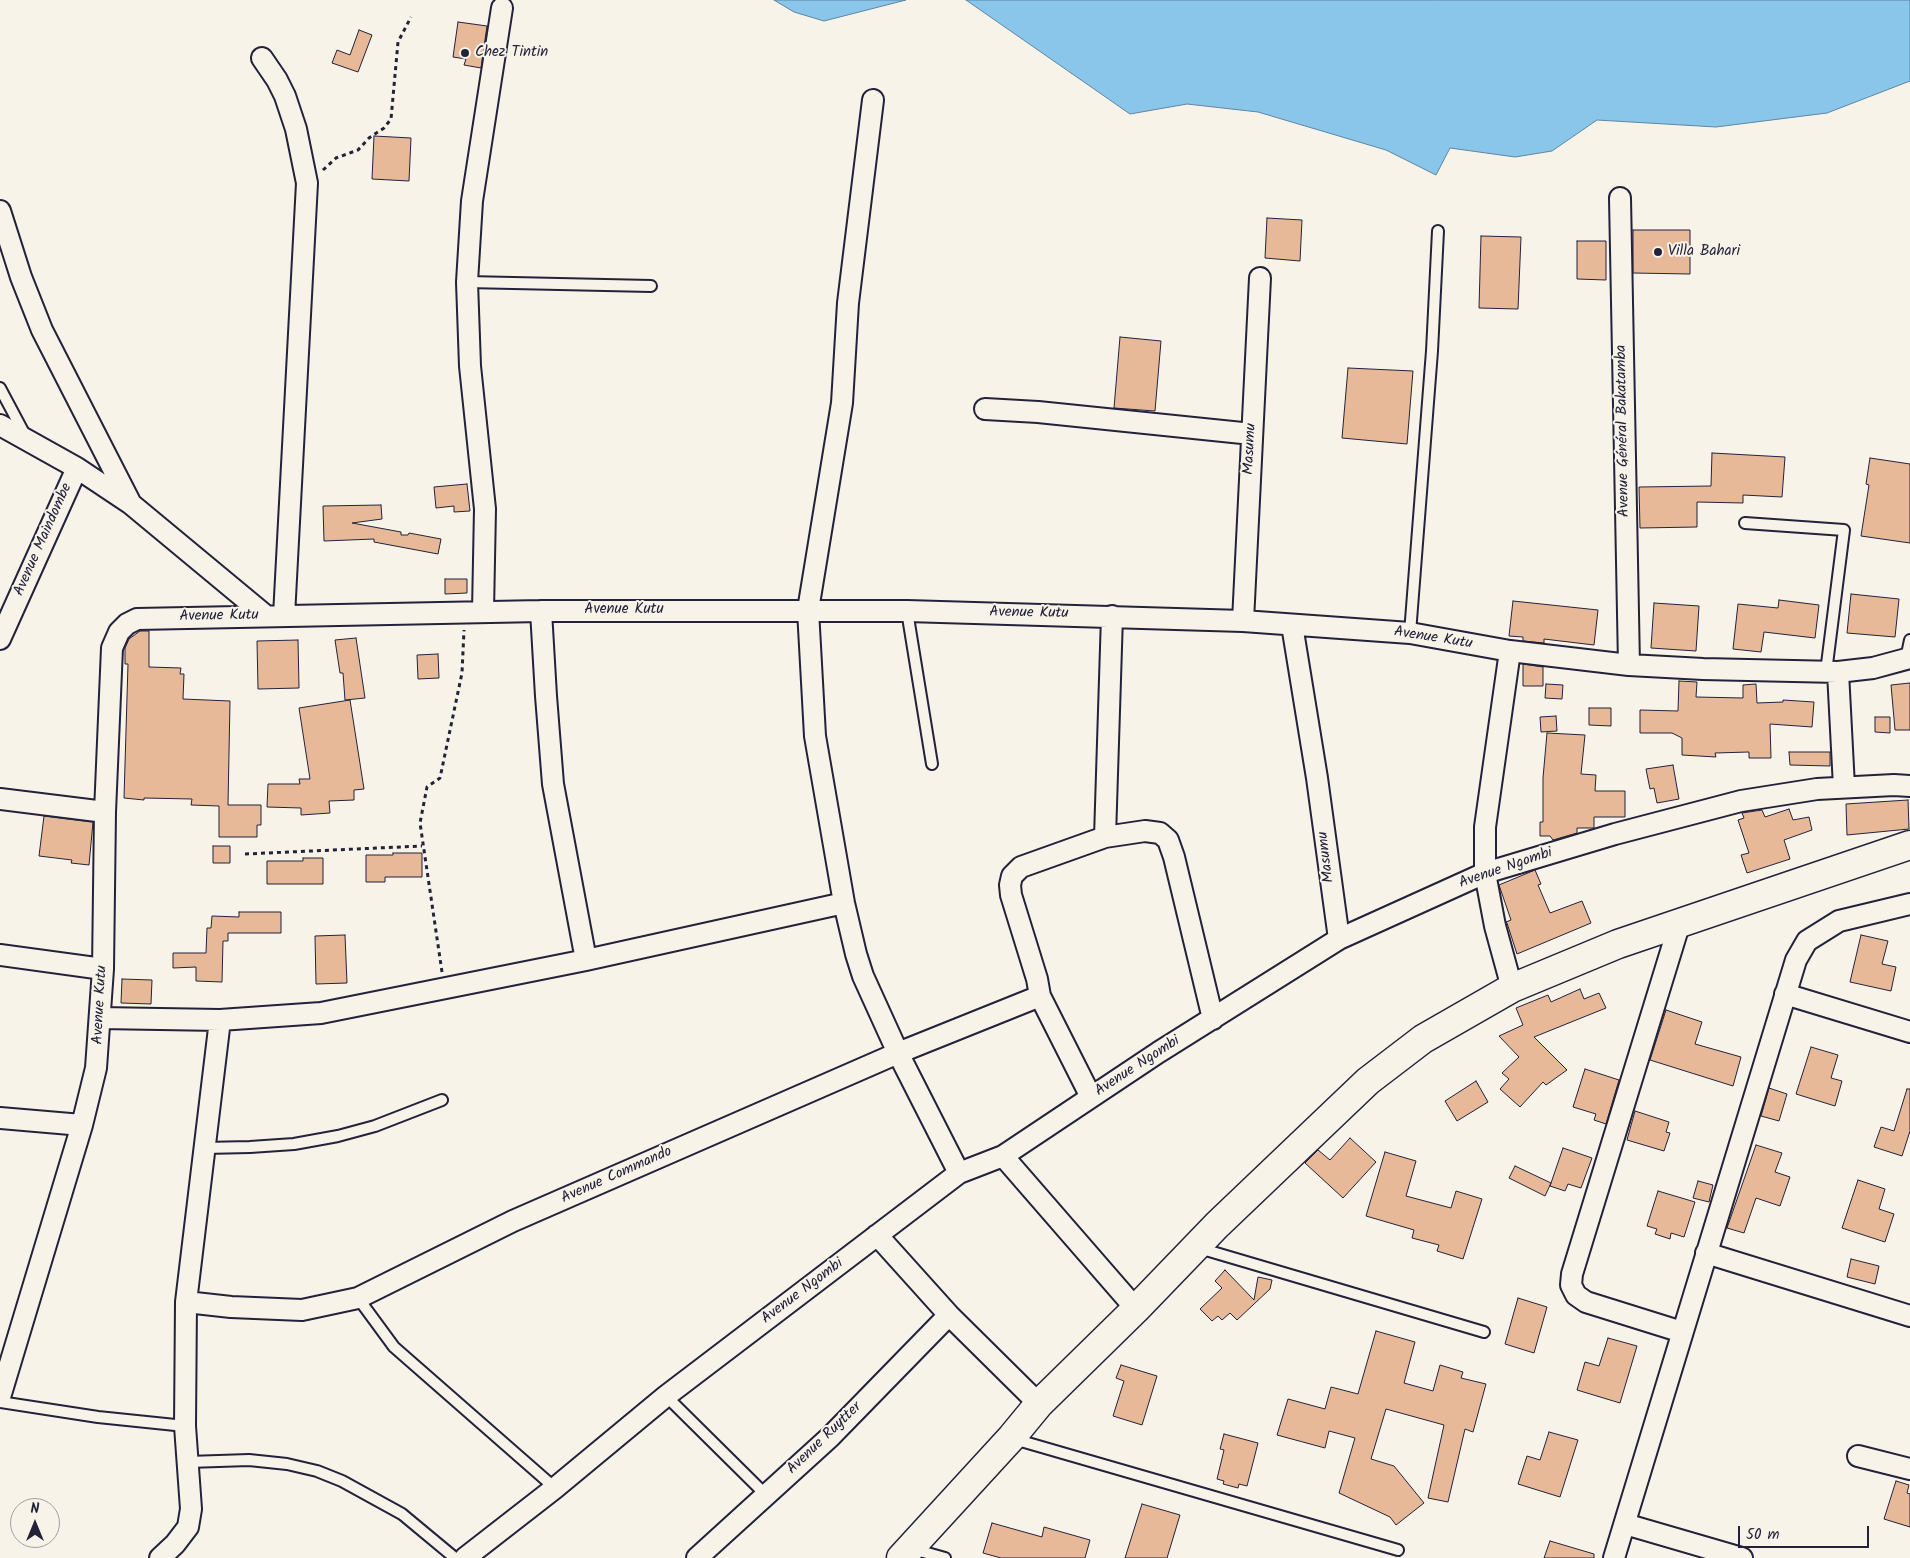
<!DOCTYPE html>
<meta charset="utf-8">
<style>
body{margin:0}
#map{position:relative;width:1910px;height:1558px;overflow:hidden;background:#f7f3e8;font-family:Kalam,sans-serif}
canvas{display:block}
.north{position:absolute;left:10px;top:1498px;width:50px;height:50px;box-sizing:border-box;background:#f7f3e8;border:1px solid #a29fa3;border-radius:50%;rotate:0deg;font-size:14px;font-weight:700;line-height:20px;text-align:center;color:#22223b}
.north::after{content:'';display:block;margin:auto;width:18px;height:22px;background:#22223b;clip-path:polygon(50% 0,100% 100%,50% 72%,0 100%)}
.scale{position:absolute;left:1738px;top:1526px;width:131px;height:22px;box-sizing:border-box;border:2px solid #22223b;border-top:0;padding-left:6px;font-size:15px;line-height:18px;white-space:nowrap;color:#22223b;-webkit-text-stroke:4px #f7f3e8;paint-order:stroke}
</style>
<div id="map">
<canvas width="1910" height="1558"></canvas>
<div class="north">N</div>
<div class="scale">50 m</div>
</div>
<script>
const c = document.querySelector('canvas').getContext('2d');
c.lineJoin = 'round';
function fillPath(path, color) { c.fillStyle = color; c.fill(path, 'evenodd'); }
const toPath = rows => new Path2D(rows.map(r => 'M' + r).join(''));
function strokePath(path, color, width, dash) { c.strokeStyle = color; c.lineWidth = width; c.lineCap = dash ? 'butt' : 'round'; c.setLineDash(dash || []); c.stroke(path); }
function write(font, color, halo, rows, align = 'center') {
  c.font = font + ' Kalam,sans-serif'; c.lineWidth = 4; c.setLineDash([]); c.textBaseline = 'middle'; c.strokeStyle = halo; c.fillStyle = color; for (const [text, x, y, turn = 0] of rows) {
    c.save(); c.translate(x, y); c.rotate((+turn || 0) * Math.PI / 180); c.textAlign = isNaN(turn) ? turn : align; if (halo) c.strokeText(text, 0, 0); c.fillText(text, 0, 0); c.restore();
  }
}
const water = toPath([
 [774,0,906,0,824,21,794,12,774,0],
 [966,0,1910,0,1910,81,1827,113,1716,127,1597,120,1552,151,1515,157,1450,148,1436,175,1386,150,1258,112,1187,104,1130,114,966,0]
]);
const building = toPath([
 [458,22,487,26,481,68,464,65,466,59,453,57,458,22],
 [359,30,372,35,358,72,332,63,337,50,350,55,359,30],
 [374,136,411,138,409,181,372,179,374,136],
 [1267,218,1302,220,1300,261,1265,258,1267,218],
 [1633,230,1690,230,1690,274,1633,273,1633,230],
 [1481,236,1521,237,1518,309,1479,308,1481,236],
 [1577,241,1606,241,1606,280,1577,279,1577,241],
 [1120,337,1161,341,1155,411,1114,408,1120,337],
 [1348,368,1413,371,1407,444,1342,438,1348,368],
 [1712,453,1785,457,1782,497,1743,495,1743,503,1697,502,1697,527,1640,528,1639,487,1711,486,1712,453],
 [1870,458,1910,464,1910,543,1861,536,1869,485,1866,484,1870,458],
 [467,484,470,511,454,512,454,506,436,508,434,487,467,484],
 [381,505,382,519,352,523,401,532,401,535,408,535,409,533,441,539,438,554,374,542,374,539,324,541,323,506,381,505],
 [445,579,467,579,467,593,445,594,445,579],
 [1851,594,1899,599,1895,637,1847,633,1851,594],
 [1779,600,1819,605,1815,638,1764,632,1761,652,1733,649,1738,604,1778,608,1779,600],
 [1513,601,1598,610,1594,645,1544,639,1544,643,1523,641,1523,637,1509,636,1513,601],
 [1654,603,1699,606,1696,651,1651,648,1654,603],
 [140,631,149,631,149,667,181,668,180,674,184,674,183,699,230,701,228,805,261,805,261,825,257,825,257,837,219,837,219,806,191,805,192,799,144,798,144,800,124,798,128,664,125,664,125,648,129,639,140,631],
 [356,638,365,698,345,700,343,673,340,673,335,640,356,638],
 [298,640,299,688,258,689,257,641,298,640],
 [438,654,439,678,418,679,417,655,438,654],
 [1523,664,1543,667,1543,686,1523,686,1523,664],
 [1679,681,1697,682,1696,697,1743,698,1743,685,1756,684,1757,703,1783,702,1783,700,1814,702,1812,727,1770,724,1771,758,1749,758,1749,752,1715,753,1716,757,1682,755,1682,738,1672,733,1640,733,1640,710,1678,711,1679,681],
 [1910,683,1910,730,1895,730,1891,685,1910,683],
 [1546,684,1563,685,1562,699,1545,698,1546,684],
 [350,700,364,789,354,790,354,800,329,801,330,813,301,815,301,808,267,807,268,784,300,784,299,779,310,779,299,708,350,700],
 [1589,708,1611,708,1611,726,1589,725,1589,708],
 [1556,716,1557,731,1541,732,1540,717,1556,716],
 [1875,717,1890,717,1890,733,1875,732,1875,717],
 [1547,733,1585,735,1581,774,1596,775,1595,791,1625,791,1625,817,1594,817,1594,828,1577,828,1577,833,1553,840,1550,836,1540,836,1540,822,1543,822,1543,778,1547,733],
 [1789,752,1830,752,1830,766,1790,765,1789,752],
 [1673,765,1679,799,1657,803,1654,788,1650,789,1646,769,1673,765],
 [1908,800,1909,829,1847,835,1846,804,1908,800],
 [1789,809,1793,820,1809,817,1812,830,1784,840,1790,859,1747,873,1741,855,1749,853,1738,820,1744,818,1742,813,1762,810,1765,817,1789,809],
 [44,816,93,822,89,865,71,863,72,860,39,856,44,816],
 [213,846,230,846,230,863,213,863,213,846],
 [393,853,422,853,422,877,385,877,385,882,366,882,366,855,393,855,393,853],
 [303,858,323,858,323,884,267,884,267,861,303,861,303,858],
 [1535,870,1541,884,1538,885,1550,913,1582,901,1591,923,1517,954,1507,923,1506,922,1511,920,1499,885,1535,870],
 [239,912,281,912,281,933,228,933,228,941,223,941,222,982,196,981,196,967,173,968,173,953,206,953,207,928,211,928,212,916,239,917,239,912],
 [345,935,347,983,316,984,315,936,345,935],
 [1861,935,1888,941,1882,964,1896,967,1891,991,1850,982,1861,935],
 [122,979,152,980,151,1004,121,1003,122,979],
 [1580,989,1584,999,1599,993,1606,1008,1534,1037,1567,1070,1546,1085,1543,1082,1520,1107,1500,1089,1509,1079,1502,1073,1519,1057,1499,1036,1523,1025,1516,1008,1548,995,1551,1002,1580,989],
 [1666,1010,1702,1022,1695,1044,1741,1057,1733,1086,1650,1060,1666,1010],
 [1811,1047,1838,1055,1831,1078,1842,1081,1835,1106,1796,1094,1811,1047],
 [1585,1069,1619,1080,1606,1124,1594,1120,1596,1114,1573,1107,1585,1069],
 [1476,1081,1488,1102,1457,1121,1445,1101,1476,1081],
 [1769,1088,1787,1094,1779,1121,1761,1116,1769,1088],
 [1907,1089,1910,1089,1910,1131,1902,1156,1874,1147,1881,1127,1894,1131,1907,1089],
 [1635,1111,1669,1122,1666,1132,1670,1133,1664,1151,1627,1140,1635,1111],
 [1350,1138,1376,1162,1343,1198,1305,1163,1318,1150,1330,1160,1350,1138],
 [1756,1145,1782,1153,1775,1172,1790,1177,1780,1206,1756,1198,1744,1233,1727,1228,1756,1145],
 [1563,1148,1592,1158,1581,1188,1568,1184,1565,1191,1550,1186,1563,1148],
 [1385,1152,1416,1161,1406,1196,1451,1208,1456,1191,1482,1199,1463,1259,1437,1251,1439,1245,1412,1238,1414,1230,1366,1216,1385,1152],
 [1515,1166,1551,1183,1545,1196,1509,1178,1515,1166],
 [1858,1180,1885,1189,1879,1209,1894,1214,1885,1242,1842,1228,1858,1180],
 [1698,1181,1713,1185,1709,1202,1693,1198,1698,1181],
 [1658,1191,1695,1202,1684,1237,1671,1233,1670,1239,1655,1234,1657,1229,1647,1226,1658,1191],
 [1851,1259,1879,1266,1875,1284,1847,1277,1851,1259],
 [1225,1270,1254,1300,1258,1277,1272,1280,1270,1289,1237,1320,1230,1313,1222,1320,1218,1316,1212,1321,1200,1309,1222,1288,1215,1281,1225,1270],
 [1518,1298,1547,1307,1534,1353,1505,1344,1518,1298],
 [1376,1331,1415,1342,1404,1383,1433,1391,1440,1365,1463,1372,1461,1378,1486,1384,1473,1432,1465,1429,1448,1502,1428,1498,1444,1425,1386,1409,1371,1459,1394,1466,1424,1503,1396,1525,1390,1517,1339,1493,1355,1438,1329,1431,1325,1448,1277,1435,1288,1399,1325,1409,1331,1387,1358,1394,1376,1331],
 [1608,1338,1637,1346,1620,1403,1577,1390,1585,1362,1599,1366,1608,1338],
 [1121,1365,1157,1376,1142,1425,1113,1416,1124,1381,1116,1378,1121,1365],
 [1549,1432,1578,1440,1560,1497,1518,1484,1527,1456,1540,1460,1549,1432],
 [1224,1434,1258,1443,1247,1486,1239,1484,1238,1488,1223,1484,1224,1481,1217,1479,1224,1450,1220,1449,1224,1434],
 [1896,1481,1909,1485,1907,1493,1910,1494,1910,1527,1884,1519,1896,1481],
 [1142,1504,1180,1515,1167,1558,1125,1558,1142,1504],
 [992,1523,1042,1537,1044,1527,1090,1540,1085,1558,1001,1558,983,1553,992,1523],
 [1550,1541,1594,1554,1594,1558,1544,1558,1550,1541]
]);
const path = toPath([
 [323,170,336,158,358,150,369,138,384,128,391,119,398,42,411,17],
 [245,854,422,846],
 [442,972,420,823,427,787,440,778,462,673,464,630]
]);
const lane = toPath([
 [467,282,651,286],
 [0,388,25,435],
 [1745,523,1844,530,1826,672],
 [907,611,932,764],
 [1410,633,1432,351,1438,231],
 [1906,659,1910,640],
 [204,1148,250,1147,294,1144,338,1136,375,1126,442,1100],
 [1199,1248,1484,1332],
 [358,1298,394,1347,555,1488],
 [666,1396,766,1495],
 [0,1402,98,1417,185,1426],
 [1014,1439,1398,1550],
 [188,1462,249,1460,287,1464,317,1471,342,1481,402,1514,455,1558],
 [913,1549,945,1558]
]);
const street = toPath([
 [262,58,277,80,285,96,296,129,307,183,284,616],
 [873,100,848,303,842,403,808,610,815,736,844,903,856,954,863,976,898,1053,959,1173],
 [1620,198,1629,665],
 [0,211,21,277,42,330,130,502],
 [985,409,1038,412,1252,434],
 [0,425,77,468,131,504,266,616],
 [483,611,485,509,470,366,467,282,472,201,502,8],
 [541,611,546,696,553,784,586,960],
 [1243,621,1260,278],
 [1292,625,1317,778,1339,939],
 [0,639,77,468],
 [1510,651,1485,827,1485,873,1495,926,1512,988],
 [1838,672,1844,787],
 [0,799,105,812],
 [1105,837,1145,831,1160,833,1168,840,1174,857,1213,1019],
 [1680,922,1572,1274,1571,1285,1576,1295,1586,1302,1682,1332],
 [0,955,103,969],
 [1785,994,1910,1032],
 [100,1018,220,1020,321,1013,586,960,844,903],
 [1091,1097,1040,996,1037,979,1011,895,1010,885,1012,876,1021,867,1105,837,1112,616],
 [0,1118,82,1125],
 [1003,1156,1136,1309],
 [877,1235,949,1315,1039,1404],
 [1706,1253,1910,1316],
 [186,1302,231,1307,302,1310,358,1298,513,1221,898,1053,1040,996],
 [0,1397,82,1125,96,1068,103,969,105,812,112,648,119,632,127,624,137,619,541,611,907,611,1243,621,1410,633,1510,651,1629,665,1703,669,1838,672,1873,668,1910,658],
 [1858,1456,1910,1469],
 [1625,1524,1742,1558],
 [160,1558,175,1544,188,1527,191,1509,185,1426,186,1302,220,1020],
 [465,1558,555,1488,666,1396,959,1173,1003,1156,1159,1052,1339,939,1485,873,1615,834,1741,801,1817,789,1894,785,1910,786],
 [697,1558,830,1437,949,1315],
 [1614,1558,1796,960,1807,941,1839,921,1910,904]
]);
const secondary = toPath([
 [901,1558,1011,1438,1039,1404,1136,1309,1217,1225,1368,1081,1423,1039,1512,988,1618,944,1910,845]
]);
const markers = [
 [465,53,5,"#22223b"],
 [1658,252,5,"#22223b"]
];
const poiNames = [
 ["Chez Tintin",475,53],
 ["Villa Bahari",1668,252]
];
const streetNames = [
 ["Avenue Général Bakatamba",1624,431,-91],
 ["Masumu",1251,449,-87],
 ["Avenue Maindombe",44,540,-66],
 ["Avenue Kutu",624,610],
 ["Avenue Kutu",1029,614,1],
 ["Avenue Kutu",219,617,-1],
 ["Avenue Kutu",1433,639,9],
 ["Masumu",1327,857,-97],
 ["Avenue Ngombi",1506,869,-19],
 ["Avenue Kutu",101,1005,-87],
 ["Avenue Ngombi",1138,1067,-33],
 ["Avenue Commando",617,1176,-24],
 ["Avenue Ngombi",803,1292,-37],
 ["Avenue Ruytter",825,1439,-44]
];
fillPath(water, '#89c6e9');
strokePath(water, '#6084a3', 1);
fillPath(building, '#e8b998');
strokePath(building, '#22223b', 1);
strokePath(lane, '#22223b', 14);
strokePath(street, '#22223b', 24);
strokePath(secondary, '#22223b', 31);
strokePath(path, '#22223b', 3, [4, 4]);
strokePath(lane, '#f7f3e8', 10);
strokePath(street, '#f7f3e8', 20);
strokePath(secondary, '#f7f3e8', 28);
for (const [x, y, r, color] of markers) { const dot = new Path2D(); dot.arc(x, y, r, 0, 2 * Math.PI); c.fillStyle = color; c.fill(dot); strokePath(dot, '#f7f3e8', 2); }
write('15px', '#22223b', '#f7f3e8', poiNames, 'left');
write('15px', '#22223b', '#f7f3e8', streetNames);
</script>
